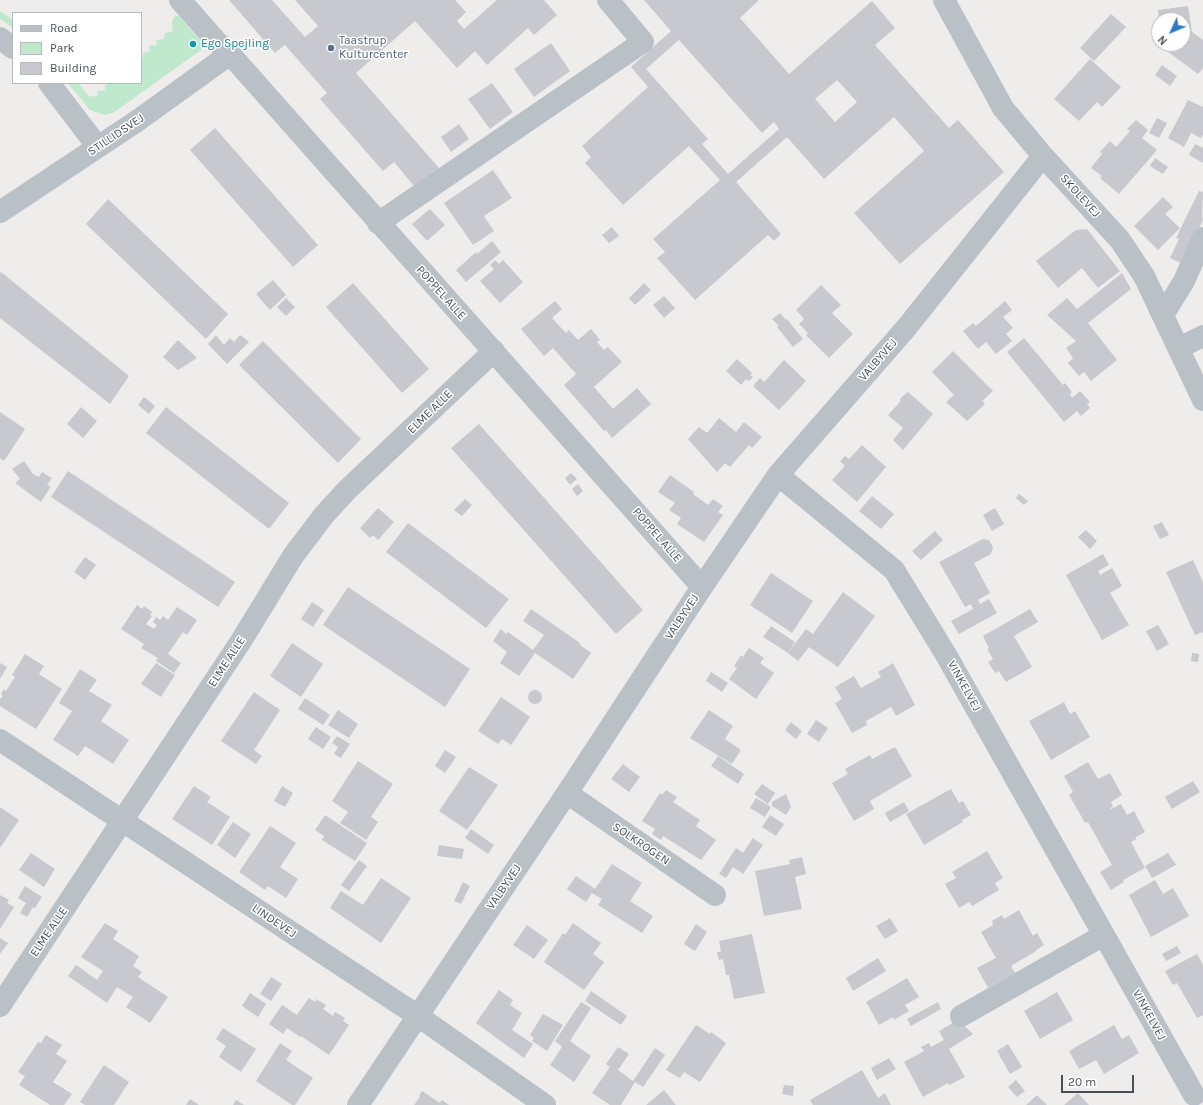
<!DOCTYPE html>
<style>
body{margin:0}
#map{position:relative;width:1203px;height:1105px;overflow:hidden;background:#efecec;font-family:Karla,sans-serif}
canvas{display:block}
.legend{position:absolute;left:12px;top:12px;width:130px;height:72px;box-sizing:border-box;background:#fff;border:1px solid #b5b9bc;margin:0;padding:5px 7px;list-style:none;font-size:12px;color:#475057}
.legend li{display:flex;align-items:center;gap:8px;height:20px}
.legend b{width:20px;border:1px solid #b5b9bc}
.north{position:absolute;left:1151px;top:12px;width:40px;height:40px;box-sizing:border-box;background:#fff;border:1px solid #b5b9bc;border-radius:50%;rotate:226deg;font-size:11px;font-weight:700;line-height:16px;text-align:center;color:#475057}
.north::after{content:'';display:block;margin:auto;width:14px;height:18px;background:#2f7ac6;clip-path:polygon(50% 0,100% 100%,50% 72%,0 100%)}
.scale{position:absolute;left:1061px;top:1075px;width:73px;height:18px;box-sizing:border-box;border:2px solid #475057;border-top:0;padding-left:5px;font-size:12px;line-height:14px;white-space:nowrap;color:#475057;-webkit-text-stroke:3px #fff;paint-order:stroke}
</style>
<div id="map">
<canvas width="1203" height="1105"></canvas>
<ul class="legend">
<li><b style="height:5px;background:#b9c1c7"></b>Road</li>
<li><b style="height:11px;background:#bfe8cc"></b>Park</li>
<li><b style="height:11px;background:#c7c9ce"></b>Building</li>
</ul>
<div class="north">N</div>
<div class="scale">20 m</div>
</div>
<script>
const c = document.querySelector('canvas').getContext('2d');
c.lineJoin = 'round';
function fillPath(path, color) { c.fillStyle = color; c.fill(path, 'evenodd'); }
const toPath = rows => new Path2D(rows.map(r => 'M' + r).join(''));
function strokePath(path, color, width, dash) { c.strokeStyle = color; c.lineWidth = width; c.lineCap = dash ? 'butt' : 'round'; c.setLineDash(dash || []); c.stroke(path); }
function write(font, color, halo, rows, align = 'center') {
  c.font = font + ' Karla,sans-serif'; c.lineWidth = 3; c.setLineDash([]); c.textBaseline = 'middle'; c.strokeStyle = halo; c.fillStyle = color; for (const [text, x, y, turn = 0] of rows) {
    c.save(); c.translate(x, y); c.rotate((+turn || 0) * Math.PI / 180); c.textAlign = isNaN(turn) ? turn : align; if (halo) c.strokeText(text, 0, 0); c.fillText(text, 0, 0); c.restore();
  }
}
const green = toPath([
 [0,11,13,20,13,28,0,19],
 [175,16,179,16,203,44,201,50,113,113,104,115,90,110,68,83,78,83,90,97,98,95,97,91,105,90,105,85,113,83,141,83,141,58,143,57,143,53,150,51,149,46,157,45,156,40,164,39,165,33,173,31,172,21]
]);
const building = toPath([
 [229,0,272,0,305,37,318,26,295,0,455,0,466,12,457,21,464,29,497,0,544,0,557,15,534,35,528,28,487,65,475,51,457,68,415,21,356,73,439,168,414,186,394,162,383,171,320,99,327,93,285,45,275,53],
 [644,0,759,0,740,18,789,74,872,1,895,28,875,45,949,128,958,120,1004,172,900,264,854,213,924,151,894,117,824,179,787,137,736,182,781,234,774,241,768,235,695,300,657,258,665,252,653,239,720,180,689,146,623,205,585,163,591,157,582,146,648,87,631,67,671,31],
 [679,40,762,133,774,122,779,129,728,174,702,144,708,139,646,69],
 [837,80,857,102,835,122,815,99],
 [1188,6,1192,32,1203,40,1203,68,1198,74,1164,49,1163,44,1183,44,1183,20,1159,20,1158,10],
 [1111,14,1126,27,1094,61,1080,48],
 [551,43,570,71,534,97,514,69],
 [1090,59,1121,87,1102,107,1097,102,1079,121,1054,99],
 [1162,65,1177,76,1170,86,1155,75],
 [492,83,513,112,490,129,468,99],
 [1188,100,1203,107,1203,134,1201,138,1191,133,1184,147,1168,138],
 [1157,118,1167,123,1159,138,1149,133],
 [1136,120,1148,130,1142,138,1157,150,1119,194,1100,178,1102,176,1091,168,1102,154,1100,152,1110,141,1116,147,1130,131,1127,129],
 [459,124,469,139,451,152,441,137],
 [215,128,318,245,293,267,190,150],
 [1195,144,1203,148,1203,163,1189,155],
 [1155,158,1168,167,1163,174,1150,166],
 [493,170,512,198,484,216,494,231,473,245,444,203],
 [1199,191,1203,192,1202,216,1203,220,1183,264,1170,258,1179,239,1176,238],
 [1163,197,1173,207,1165,214,1180,228,1158,250,1134,226],
 [108,199,228,314,206,339,86,224],
 [430,209,445,225,427,241,412,224],
 [612,227,619,236,609,243,602,235],
 [1087,229,1120,271,1098,288,1082,268,1058,288,1036,261,1076,230],
 [492,241,501,252,466,282,456,270,476,252,477,254],
 [495,260,499,264,503,260,523,282,500,303,480,281,494,269,490,265],
 [1,272,129,376,110,404,0,318,0,274],
 [1122,273,1131,289,1088,323,1117,360,1091,381,1084,372,1079,376,1068,363,1073,358,1066,348,1076,341,1047,315,1067,298,1077,309],
 [273,280,286,295,270,310,256,294],
 [353,283,429,369,402,393,326,307],
 [644,283,651,290,635,305,629,298],
 [821,285,841,305,832,313,853,334,829,358,806,335,808,333,799,324,804,319,796,310],
 [664,296,675,308,664,318,653,305],
 [286,298,295,307,286,316,277,307],
 [555,301,562,309,552,318,566,333,569,330,578,340,591,329,600,340,597,342,604,350,608,347,622,362,594,387,613,409,637,388,651,404,612,438,606,430,604,431,564,385,576,374,553,348,544,356,521,329],
 [1005,301,1012,310,1003,317,1013,328,1006,334,1012,341,996,354,986,342,978,349,963,331,973,323,976,326],
 [780,313,786,320,787,319,803,339,793,347,777,327,779,326,772,319],
 [216,335,224,345,230,338,234,342,240,335,249,342,227,364,208,344],
 [1024,338,1063,385,1065,383,1072,392,1070,394,1072,398,1080,391,1090,402,1087,404,1090,408,1081,416,1077,411,1064,422,1007,352],
 [178,340,197,358,178,370,163,357],
 [263,341,361,439,338,463,239,365],
 [953,351,993,391,982,401,985,404,967,421,946,402,954,395,932,372],
 [737,359,752,373,750,375,753,377,749,381,746,379,741,385,726,371],
 [784,360,806,381,779,410,753,386,760,378,764,382],
 [908,392,933,414,903,450,893,440,903,428,888,415,900,402,900,399,904,395],
 [144,397,155,406,149,414,138,405],
 [81,407,97,421,83,438,67,424],
 [166,407,289,503,269,529,146,433],
 [0,412,25,429,4,461,0,458],
 [719,418,736,432,744,422,762,437,752,448,749,445,730,467,725,463,717,472,688,439,699,427,707,433],
 [479,424,643,610,616,634,451,448],
 [862,445,886,467,857,502,832,480,845,466,840,461,845,456,849,459],
 [24,461,33,474,39,477,42,472,52,478,47,485,51,486,41,502,15,483,20,479,12,469],
 [68,471,235,582,218,607,51,497],
 [571,473,577,479,570,485,565,478],
 [670,475,694,492,693,494,708,505,713,499,723,506,718,512,723,515,704,542,677,524,681,518,669,510,675,503,658,492],
 [578,484,583,491,577,496,572,489],
 [1019,494,1028,501,1024,505,1016,498],
 [872,496,894,514,881,529,859,511],
 [465,499,472,505,462,516,454,510],
 [378,508,394,522,378,540,373,535,370,538,360,528],
 [995,508,1004,524,992,531,983,515],
 [1162,522,1169,535,1160,539,1153,526],
 [408,523,509,599,486,628,386,552],
 [1086,530,1097,541,1090,549,1078,537],
 [935,531,943,540,921,560,912,551],
 [983,539,989,540,993,547,991,554,974,563,990,593,978,600,980,604,989,599,997,613,959,634,951,621,973,609,971,604,965,607,939,562],
 [1103,554,1109,565,1098,571,1100,575,1112,568,1122,586,1110,593,1129,625,1102,640,1066,575],
 [85,557,96,565,85,580,74,572],
 [1193,560,1203,582,1203,632,1195,635,1166,572],
 [771,573,813,601,792,633,750,605],
 [348,587,470,669,445,707,323,625],
 [843,592,875,616,838,667,809,647,798,661,788,653,806,629,813,634],
 [312,602,324,610,313,627,301,619],
 [137,605,142,609,144,606,152,612,150,615,152,616,146,624,154,629,157,625,153,622,156,617,160,620,163,616,168,620,177,607,197,620,187,635,183,632,168,654,181,663,174,673,156,661,158,658,141,648,144,644,121,629],
 [531,609,580,643,579,644,591,653,573,679,535,653,519,676,500,663,507,652,493,641,501,629,506,634,508,632,533,650,544,635,523,621],
 [1030,609,1038,622,1014,636,1032,667,1006,682,999,671,995,673,988,662,993,659,987,649,989,648,983,636],
 [1158,625,1169,644,1157,651,1146,631],
 [771,626,795,642,788,653,763,637],
 [292,643,323,664,301,697,270,676],
 [749,648,764,658,760,663,774,673,756,699,729,679,737,668,734,666,741,655,743,657],
 [1192,653,1199,654,1198,662,1191,661],
 [25,654,44,666,39,674,62,689,36,729,0,706,0,699,3,696,1,694,4,689,6,691,15,677,12,675],
 [0,663,7,667,0,679],
 [156,663,175,675,161,697,141,684],
 [893,663,915,705,896,716,891,707,866,721,867,725,852,733,835,703,842,699,835,687,854,676,861,688,881,677,878,672],
 [80,669,97,680,89,691,112,705,101,721,129,740,113,764,85,746,78,756,53,740,72,711,59,703],
 [711,672,728,683,722,692,706,681],
 '528 697a7 7 0 1 1 14 0a7 7 0 1 1-14 0Z',
 [254,692,280,710,254,750,262,756,256,764,221,741],
 [501,697,530,717,511,745,502,739,498,744,478,731],
 [305,698,330,715,323,725,298,709],
 [1064,702,1070,714,1075,711,1090,737,1051,760,1029,721],
 [338,710,358,724,349,738,328,725],
 [709,710,733,726,725,739,741,750,732,764,690,738],
 [816,720,828,728,819,742,807,734],
 [791,722,802,731,796,739,785,730],
 [316,727,331,737,323,749,308,739],
 [337,736,350,744,341,758,334,754,338,747,332,743],
 [895,747,912,776,870,801,874,809,854,821,832,783,848,774,845,769,870,755,872,759],
 [445,750,456,757,445,773,435,766],
 [718,756,744,774,738,784,711,766],
 [358,761,393,784,371,817,378,822,366,840,340,823,348,812,332,801],
 [1088,762,1098,779,1110,773,1122,795,1111,802,1113,807,1110,808,1111,809,1121,804,1127,815,1134,811,1145,832,1136,837,1136,839,1131,842,1145,868,1123,880,1124,882,1111,890,1100,872,1112,865,1088,822,1085,823,1069,795,1073,792,1064,776],
 [623,764,640,777,629,792,611,779],
 [469,767,498,785,467,830,439,811],
 [1193,781,1200,792,1172,809,1165,797],
 [762,784,775,793,768,804,754,794],
 [194,786,211,797,207,802,230,817,212,845,172,819],
 [282,786,293,793,285,807,274,801],
 [951,789,959,803,963,801,971,815,962,820,963,822,924,845,906,814],
 [666,790,677,797,673,802,700,820,696,826,716,840,701,860,663,836,661,840,652,834,655,829,642,821,660,793,662,795],
 [786,794,791,807,786,815,772,806,772,802],
 [756,798,771,807,765,817,750,808],
 [904,802,909,811,890,822,885,813],
 [0,807,19,820,0,848],
 [325,815,367,843,355,861,322,840,324,836,315,830],
 [770,815,784,824,776,836,762,827],
 [233,822,251,834,235,858,217,845],
 [270,826,296,843,280,867,298,879,286,898,268,886,265,890,239,872],
 [471,829,494,845,488,854,465,838],
 [753,838,763,845,743,874,733,867,726,878,719,874,736,848,743,853],
 [439,845,464,849,462,859,437,856],
 [987,851,1003,878,995,883,999,890,972,906,969,902,959,908,945,884,956,878,952,872],
 [31,853,55,869,44,887,19,870],
 [1168,853,1176,865,1152,878,1145,866],
 [802,857,806,874,795,877,802,909,764,916,755,871,790,864,789,860],
 [359,860,367,866,349,891,341,885],
 [612,864,642,883,630,901,653,916,642,933,598,905,602,899,592,893,586,902,567,889,576,876,595,889],
 [381,878,411,898,381,943,330,908,341,891,363,905],
 [1155,880,1163,894,1173,888,1189,916,1151,937,1129,895],
 [463,882,470,886,461,904,454,901],
 [25,886,42,897,35,908,33,907,27,917,20,913,26,903,18,898],
 [0,895,9,900,7,903,14,907,0,929],
 [1019,910,1033,936,1037,933,1044,945,1036,950,1036,951,1011,966,1015,973,988,988,977,968,996,958,981,932,993,925,992,921,1002,915,1004,919],
 [890,918,898,931,885,939,876,926],
 [105,923,118,931,113,939,139,956,133,966,142,972,138,977,168,997,150,1023,126,1007,133,997,117,987,107,1003,68,976,76,965,97,980,103,971,81,957],
 [573,923,601,943,593,954,604,962,584,990,544,962,563,933,565,935],
 [696,924,707,932,695,951,684,944],
 [527,925,548,940,534,959,513,945],
 [752,934,765,993,734,999,729,975,726,975,723,959,719,960,717,952,721,952,719,941],
 [0,938,8,943,0,954],
 [1177,946,1181,953,1166,961,1162,954],
 [1197,954,1203,965,1203,1015,1197,1018,1177,983,1173,985,1165,971],
 [878,958,886,971,853,991,846,978],
 [271,977,282,984,271,1001,260,994],
 [907,978,919,997,905,1005,909,1011,894,1020,893,1017,879,1025,866,1002],
 [499,990,513,1000,510,1005,522,1013,512,1030,533,1044,524,1058,476,1023],
 [591,991,627,1016,621,1025,585,1001],
 [1057,992,1073,1020,1040,1039,1024,1011],
 [250,993,266,1004,258,1017,242,1006],
 [309,998,315,1002,316,999,326,1005,323,1009,333,1016,335,1012,345,1018,343,1021,349,1025,329,1055,301,1036,300,1037,287,1028,283,1034,269,1024,282,1005,297,1015],
 [581,1002,591,1008,570,1041,591,1056,574,1082,550,1065,562,1047,555,1041],
 [938,1002,941,1009,911,1026,907,1019],
 [543,1014,563,1025,547,1051,532,1041,534,1038,530,1035],
 [958,1020,973,1034,949,1049,965,1077,949,1085,948,1083,923,1097,904,1062,924,1051,921,1047,929,1043,931,1047,944,1040,939,1031],
 [696,1025,710,1034,711,1032,726,1043,700,1082,684,1072,680,1078,666,1070],
 [1114,1025,1122,1039,1129,1035,1139,1053,1104,1074,1096,1060,1079,1069,1069,1051],
 [223,1028,256,1049,241,1072,219,1057,226,1046,216,1039],
 [46,1035,62,1045,56,1054,67,1061,53,1082,72,1094,64,1105,50,1105,19,1085,25,1076,18,1072,38,1042,41,1043],
 [280,1043,292,1051,286,1060,313,1078,295,1105,292,1105,256,1081],
 [1008,1044,1022,1067,1010,1074,997,1051],
 [618,1047,629,1054,618,1070,633,1081,655,1048,665,1055,643,1087,635,1082,621,1105,610,1105,592,1093,610,1067,606,1064],
 [889,1058,896,1069,877,1080,871,1068],
 [104,1065,129,1082,114,1105,85,1105,80,1102],
 [862,1070,878,1098,885,1093,891,1105,813,1105,810,1100],
 [1016,1080,1025,1091,1017,1097,1008,1087],
 [784,1085,794,1086,793,1096,782,1094],
 [664,1090,676,1105,646,1105],
 [422,1091,440,1103,442,1100,449,1105,414,1105,420,1097,419,1096],
 [1078,1093,1089,1105,1064,1105],
 [1037,1095,1047,1105,1026,1105],
 [190,1099,199,1105,186,1105],
 [236,1100,244,1105,233,1105]
]);
const minor = toPath([
 [180,0,217,42,230,54,702,587],
 [944,0,1003,108,1043,156,1120,240,1144,276,1203,400],
 [0,38,13,48],
 [49,83,98,147],
 [0,212,137,121,230,54],
 [378,223,643,42,608,0],
 [1163,315,1184,281,1203,238],
 [1179,348,1203,336],
 [778,475,894,570,945,653,1194,1095],
 [0,740,418,1016,545,1105],
 [567,793,715,895],
 [0,1006,241,641,293,556,324,515,347,490,494,351],
 [961,1016,1104,935],
 [358,1105,567,793,702,587,778,475,907,327,1043,156]
]);
const markers = [
 [193,44,4,"#0f9aa8"],
 [331,48,4,"#5c6f8a"]
];
const serviceNames = [
 ["Taastrup",339,41],
 ["Kulturcenter",339,55]
];
const cultureNames = [
 ["Ego Spejling",201,44]
];
const streetNames = [
 ["STILLIDSVEJ",116,135,-34],
 ["SKOLEVEJ",1080,196,48],
 ["POPPEL ALLE",441,293,48],
 ["VALBYVEJ",878,360,-49],
 ["ELME ALLE",430,412,-44],
 ["POPPEL ALLE",657,535,49],
 ["VALBYVEJ",682,617,-57],
 ["ELME ALLE",227,662,-57],
 ["VINKELVEJ",964,686,61],
 ["SOLKROGEN",641,844,34],
 ["VALBYVEJ",504,887,-56],
 ["LINDEVEJ",274,921,34],
 ["ELME ALLE",49,932,-56],
 ["VINKELVEJ",1149,1015,61]
];
fillPath(green, '#bfe8cc');
fillPath(building, '#c7c9ce');
strokePath(minor, '#b9c1c7', 22);
for (const [x, y, r, color] of markers) { const dot = new Path2D(); dot.arc(x, y, r, 0, 2 * Math.PI); c.fillStyle = color; c.fill(dot); strokePath(dot, '#fff', 1.5); }
write('12px', '#4e5e75', '#fff', serviceNames, 'left');
write('12px', '#0d838f', '#fff', cultureNames, 'left');
write('12px', '#475057', '#fff', streetNames);
</script>
